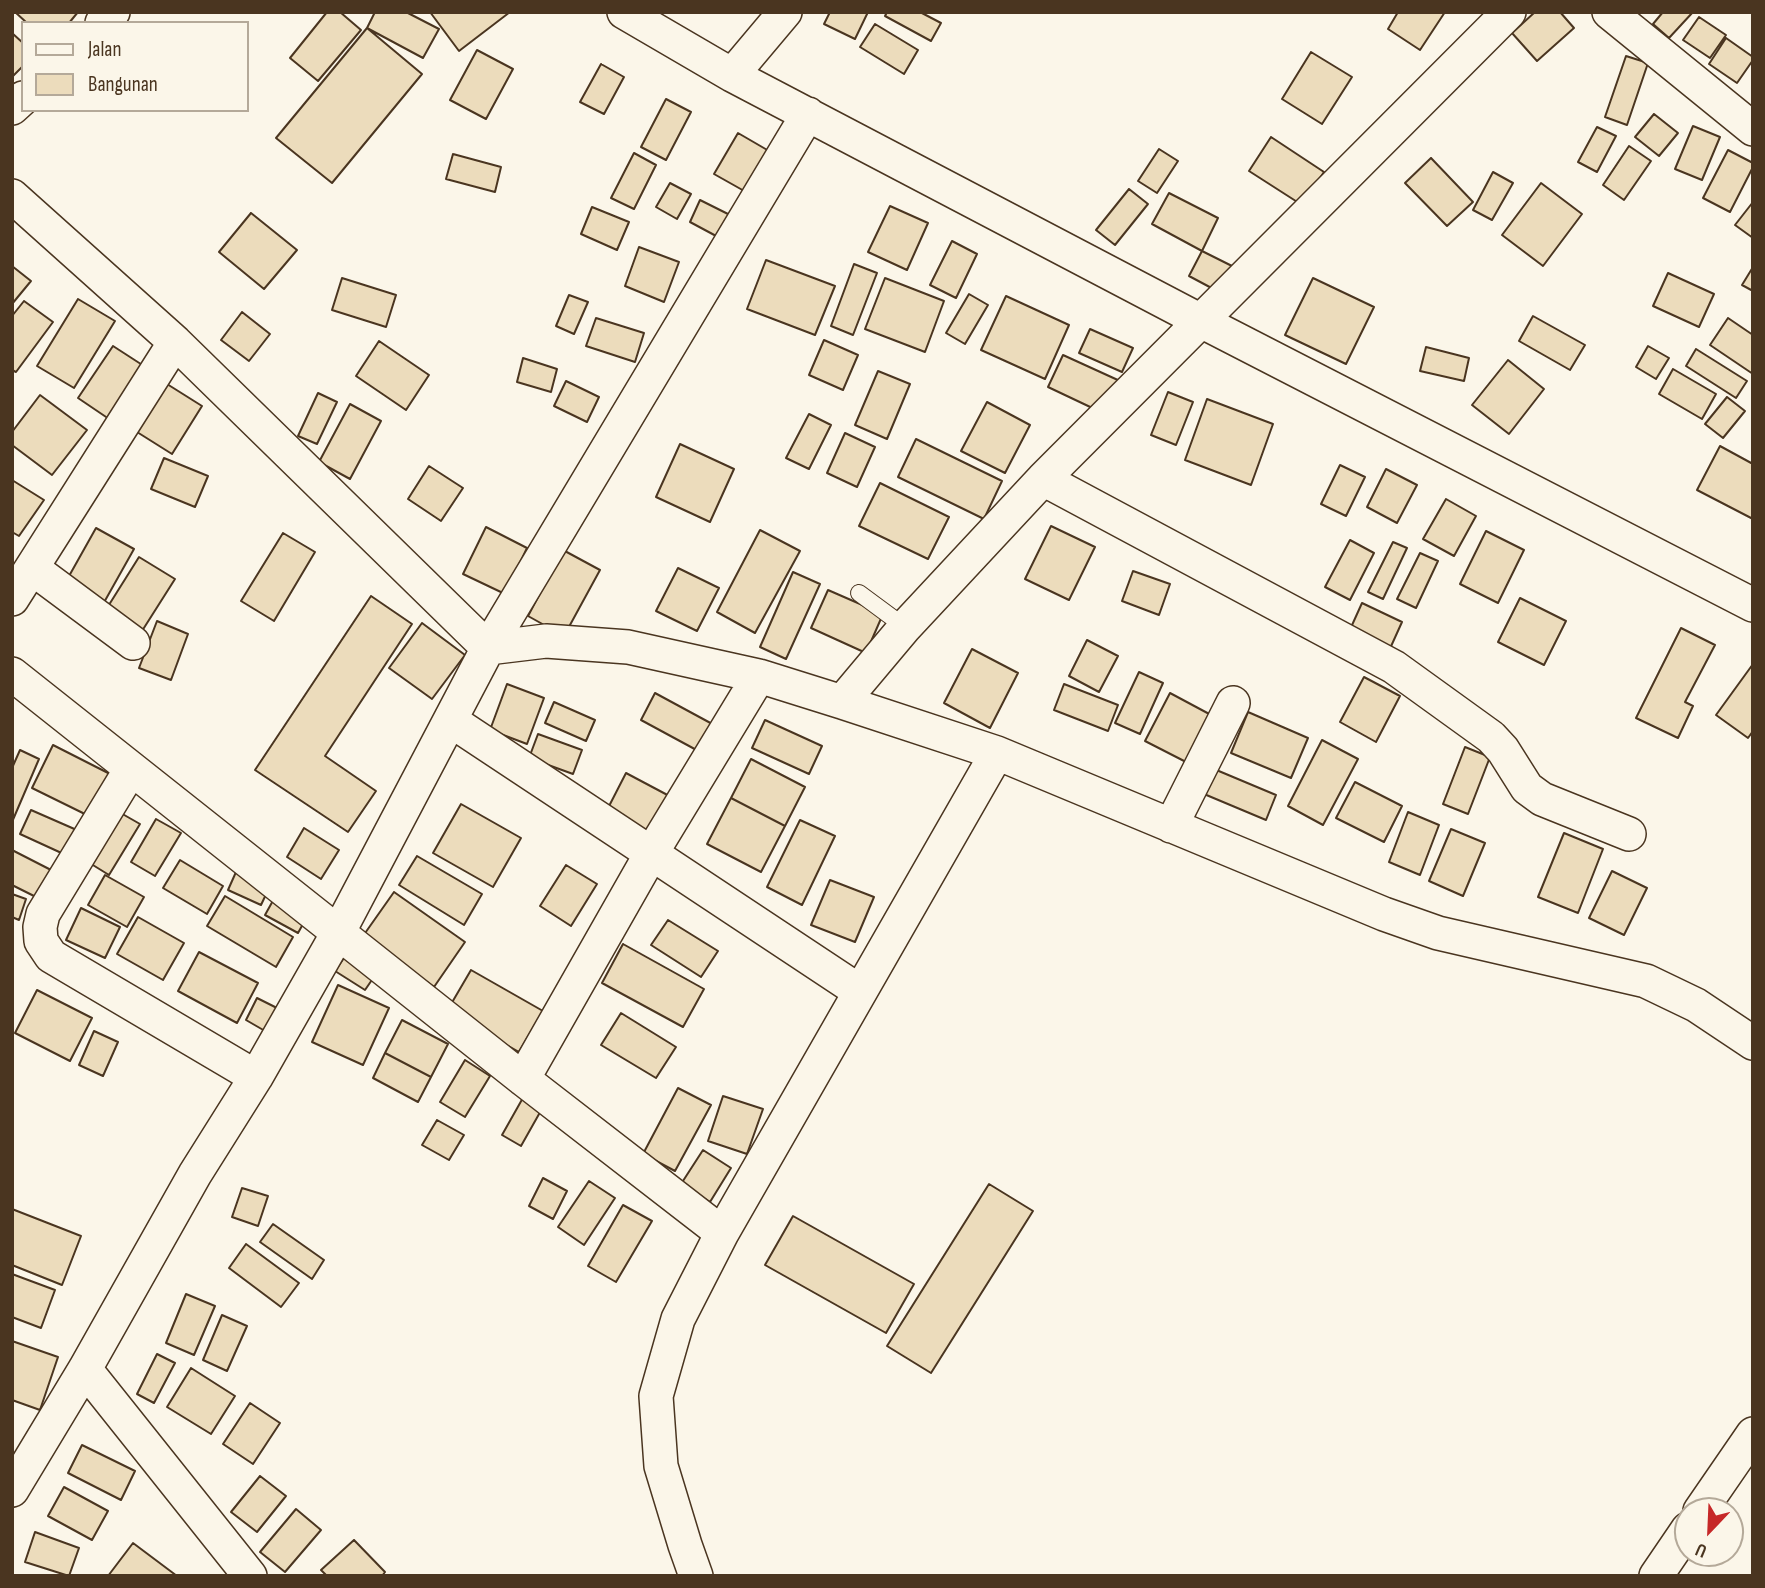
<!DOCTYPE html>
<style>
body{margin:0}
#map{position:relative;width:1765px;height:1588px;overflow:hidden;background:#fbf6e9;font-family:"Sofia Sans Condensed",sans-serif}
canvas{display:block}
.frame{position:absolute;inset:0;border:14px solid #4a3520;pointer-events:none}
.legend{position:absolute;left:21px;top:21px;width:228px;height:91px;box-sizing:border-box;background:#fbf6e9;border:2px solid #b4a999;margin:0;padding:9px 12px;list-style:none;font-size:21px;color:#4a3520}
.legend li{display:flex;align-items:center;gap:14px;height:35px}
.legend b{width:35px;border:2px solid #b4a999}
.north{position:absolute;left:1674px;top:1497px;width:70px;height:70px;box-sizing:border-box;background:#fbf6e9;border:2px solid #b4a999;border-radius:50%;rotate:203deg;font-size:19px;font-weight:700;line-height:28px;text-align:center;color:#4a3520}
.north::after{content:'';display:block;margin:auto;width:24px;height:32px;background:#c62828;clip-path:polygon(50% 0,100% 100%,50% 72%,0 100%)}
</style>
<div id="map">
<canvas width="1765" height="1588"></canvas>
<div class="frame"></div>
<ul class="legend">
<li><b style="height:9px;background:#fbf6e9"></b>Jalan</li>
<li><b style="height:19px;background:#ecdcbc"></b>Bangunan</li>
</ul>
<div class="north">U</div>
</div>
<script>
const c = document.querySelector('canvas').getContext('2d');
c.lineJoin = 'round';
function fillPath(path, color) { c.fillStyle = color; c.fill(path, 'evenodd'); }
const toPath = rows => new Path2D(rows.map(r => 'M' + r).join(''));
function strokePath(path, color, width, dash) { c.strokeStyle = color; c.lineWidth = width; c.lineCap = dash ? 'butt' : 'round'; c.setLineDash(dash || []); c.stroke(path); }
const building = toPath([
 [15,12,78,12,69,23,27,23,15,12],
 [327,12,340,12,361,30,318,81,290,58,327,12],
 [375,12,406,12,439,29,423,58,367,28,375,12],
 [430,12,510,12,459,51,430,12],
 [830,12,868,12,855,39,824,24,830,12],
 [887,12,920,12,941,23,931,41,885,16,887,12],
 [1398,12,1445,12,1420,50,1388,29,1398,12],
 [1535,12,1560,12,1574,28,1537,61,1512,33,1535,12],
 [1663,12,1693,12,1669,38,1653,24,1663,12],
 [1699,17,1726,35,1710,58,1683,40,1699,17],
 [875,24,918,50,904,74,860,47,875,24],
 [367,28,422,74,332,183,276,138,367,28],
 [12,33,23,43,23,66,12,77,12,33],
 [1726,38,1753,57,1753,60,1737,83,1709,64,1726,38],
 [477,50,513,69,486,119,450,100,477,50],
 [1311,52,1352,77,1322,124,1282,99,1311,52],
 [1626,56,1648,63,1627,125,1605,117,1626,56],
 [601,64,624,77,604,114,580,102,601,64],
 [666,99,691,112,666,160,641,147,666,99],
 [1654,114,1678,133,1659,156,1635,137,1654,114],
 [1693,126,1720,137,1702,180,1675,169,1693,126],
 [1597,127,1616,136,1597,172,1578,162,1597,127],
 [738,133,769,151,746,192,714,174,738,133],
 [1271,137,1324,172,1302,205,1249,171,1271,137],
 [1629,146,1651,161,1624,200,1603,185,1629,146],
 [1159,149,1178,161,1157,193,1138,181,1159,149],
 [1728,150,1753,163,1753,167,1730,212,1703,198,1728,150],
 [634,153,656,165,634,209,611,198,634,153],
 [453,154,501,167,495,192,446,179,453,154],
 [1431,158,1473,202,1447,226,1405,183,1431,158],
 [1493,172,1513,183,1492,220,1473,210,1493,172],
 [670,183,691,194,677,219,656,207,670,183],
 [1541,183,1582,214,1543,266,1502,235,1541,183],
 [1129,189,1148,204,1115,245,1096,230,1129,189],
 [1169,193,1218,218,1202,251,1152,224,1169,193],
 [700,200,730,215,718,237,690,222,700,200],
 [1753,202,1753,238,1735,225,1753,202],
 [890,206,928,223,907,270,868,252,890,206],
 [592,207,629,222,617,250,581,234,592,207],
 [251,213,297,250,264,289,219,252,251,213],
 [952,241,977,254,956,298,930,285,952,241],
 [639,247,679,262,664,302,625,286,639,247],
 [1202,251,1232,266,1219,292,1189,276,1202,251],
 [766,260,835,286,815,335,747,309,766,260],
 [854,264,877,273,853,335,831,326,854,264],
 [12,266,31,281,12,304,12,266],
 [1753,267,1753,291,1742,285,1753,267],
 [1668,273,1714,294,1699,327,1653,306,1668,273],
 [342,278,396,295,386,327,332,310,342,278],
 [885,278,944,301,925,352,865,329,885,278],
 [1313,278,1374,307,1346,364,1285,335,1313,278],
 [969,294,988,305,965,344,946,333,969,294],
 [569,295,588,302,574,334,556,326,569,295],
 [1006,296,1069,325,1045,379,981,350,1006,296],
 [78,299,115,321,74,388,37,366,78,299],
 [24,301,53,322,16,372,12,370,12,316,24,301],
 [242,312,270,334,249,361,221,340,242,312],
 [1533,316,1585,345,1570,370,1519,341,1533,316],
 [596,318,644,333,635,362,586,346,596,318],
 [1728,318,1753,335,1753,374,1710,345,1728,318],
 [1090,329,1133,348,1122,372,1079,353,1090,329],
 [824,340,858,355,843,390,809,375,824,340],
 [379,341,429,375,406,410,356,376,379,341],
 [113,346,147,368,112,421,78,398,113,346],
 [1648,346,1669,358,1656,379,1636,367,1648,346],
 [1426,347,1469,358,1464,381,1420,371,1426,347],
 [1696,349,1747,381,1736,398,1686,366,1696,349],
 [1063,355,1120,381,1105,414,1048,387,1063,355],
 [523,358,557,369,551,392,517,382,523,358],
 [1508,360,1544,389,1509,434,1472,405,1508,360],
 [1673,369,1716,394,1702,419,1659,394,1673,369],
 [878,371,910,384,887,439,855,425,878,371],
 [566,381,599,397,587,422,554,406,566,381],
 [167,384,202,406,172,454,137,432,167,384],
 [1168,392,1193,402,1176,445,1151,435,1168,392],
 [318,393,337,402,317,444,298,436,318,393],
 [40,395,87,430,52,475,12,445,12,432,40,395],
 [1727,397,1745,411,1723,438,1705,424,1727,397],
 [1207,399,1273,424,1251,485,1185,460,1207,399],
 [987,402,1030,425,1005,473,961,451,987,402],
 [350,404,381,421,350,479,319,462,350,404],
 [809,414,831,425,809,469,786,458,809,414],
 [845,433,875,447,857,487,827,473,845,433],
 [916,439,1002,481,984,519,898,477,916,439],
 [680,444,734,469,710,522,656,497,680,444],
 [1720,446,1753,464,1753,519,1697,490,1720,446],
 [164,458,208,476,195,507,151,489,164,458],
 [1340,465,1365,477,1346,516,1321,504,1340,465],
 [429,466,463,488,441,521,408,499,429,466],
 [1386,469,1417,485,1397,523,1367,507,1386,469],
 [12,480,44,500,19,536,12,532,12,480],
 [880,483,949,517,928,559,859,526,880,483],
 [1446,499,1476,516,1454,556,1423,539,1446,499],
 [1051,526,1095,547,1069,600,1025,579,1051,526],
 [486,527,527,548,505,594,463,574,486,527],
 [96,528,134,549,102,606,64,585,96,528],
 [760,530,800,551,755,633,717,612,760,530],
 [1486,531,1524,550,1498,603,1460,584,1486,531],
 [283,533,315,552,274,621,241,601,283,533],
 [1350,540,1374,553,1350,600,1325,587,1350,540],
 [1393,542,1407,548,1383,599,1368,592,1393,542],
 [563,550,600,570,564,636,528,616,563,550],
 [1420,553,1438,561,1416,608,1397,599,1420,553],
 [139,557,175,579,142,631,107,608,139,557],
 [678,568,719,588,697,631,656,611,678,568],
 [1133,571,1170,584,1159,615,1122,601,1133,571],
 [793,572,820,584,786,659,760,647,793,572],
 [828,590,883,614,866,653,811,628,828,590],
 [371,596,412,624,325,756,376,791,348,832,255,770,371,596],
 [1520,598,1566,621,1544,665,1498,642,1520,598],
 [1362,603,1402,622,1388,653,1348,634,1362,603],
 [157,621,188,634,171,680,139,668,157,621],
 [422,623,465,655,432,699,389,668,422,623],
 [1681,628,1715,645,1685,702,1693,706,1678,738,1636,718,1681,628],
 [1087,640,1118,656,1099,692,1069,676,1087,640],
 [972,649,1018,673,990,728,944,703,972,649],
 [1753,664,1753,731,1748,738,1716,715,1753,664],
 [1139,672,1163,683,1140,734,1115,723,1139,672],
 [1364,677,1400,696,1376,742,1340,722,1364,677],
 [507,684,544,698,527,744,490,730,507,684],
 [1064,684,1118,705,1108,731,1054,710,1064,684],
 [655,693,716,726,702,753,641,720,655,693],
 [1170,693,1213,716,1188,763,1145,741,1170,693],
 [554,702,595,720,586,741,545,723,554,702],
 [1248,712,1308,738,1291,778,1231,753,1248,712],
 [765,720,822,746,809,774,752,748,765,720],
 [538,734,582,750,573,774,529,758,538,734],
 [1322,740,1358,759,1323,825,1288,806,1322,740],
 [53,745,114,776,93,818,32,788,53,745],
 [1465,747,1490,757,1468,814,1443,804,1465,747],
 [20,750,39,759,12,822,12,768,20,750],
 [751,759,805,787,785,826,731,798,751,759],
 [1214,769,1276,795,1266,820,1204,794,1214,769],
 [626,773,675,799,655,838,606,812,626,773],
 [1355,782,1402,806,1384,842,1336,818,1355,782],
 [731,798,785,826,761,872,707,844,731,798],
 [461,804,521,838,493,887,433,853,461,804],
 [31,810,79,831,68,856,20,834,31,810],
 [119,812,140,824,109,875,88,862,119,812],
 [1408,812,1439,825,1420,875,1389,862,1408,812],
 [156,819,181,833,155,876,131,862,156,819],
 [800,820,835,836,802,905,767,887,800,820],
 [304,828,339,850,321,879,287,857,304,828],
 [1451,829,1485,843,1463,896,1429,881,1451,829],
 [1564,833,1603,849,1578,913,1538,897,1564,833],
 [12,850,53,871,38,898,12,885,12,850],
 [417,856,482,894,464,925,399,885,417,856],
 [180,860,223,886,207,914,163,888,180,860],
 [566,865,597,884,571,926,540,906,566,865],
 [1612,871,1647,888,1624,935,1589,918,1612,871],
 [236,872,269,888,261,905,228,890,236,872],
 [105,875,144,897,127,927,88,905,105,875],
 [830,880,874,897,855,942,811,925,830,880],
 [394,892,465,942,434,987,363,936,394,892],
 [12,894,26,899,19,920,12,917,12,894],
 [225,896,293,937,276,967,207,926,225,896],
 [275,897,308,915,298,933,265,915,275,897],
 [81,908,120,927,105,958,66,940,81,908],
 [138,917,184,943,163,980,117,954,138,917],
 [668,920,718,951,701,977,651,945,668,920],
 [623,944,704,989,683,1027,602,983,623,944],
 [199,952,258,983,237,1023,178,991,199,952],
 [346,955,376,974,365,990,335,971,346,955],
 [471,970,543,1011,519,1052,447,1011,471,970],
 [338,985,389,1008,363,1065,312,1042,338,985],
 [37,990,92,1018,70,1061,15,1033,37,990],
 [257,998,277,1008,265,1031,246,1020,257,998],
 [621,1013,676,1047,656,1078,601,1045,621,1013],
 [402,1020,448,1044,431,1077,385,1053,402,1020],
 [94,1031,118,1042,103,1076,79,1065,94,1031],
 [385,1053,431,1077,418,1102,373,1078,385,1053],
 [465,1060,490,1076,465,1117,440,1102,465,1060],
 [678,1088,711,1105,675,1171,643,1154,678,1088],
 [524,1096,543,1107,521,1146,502,1135,524,1096],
 [723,1096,763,1109,747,1154,708,1141,723,1096],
 [437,1120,464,1135,449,1160,422,1145,437,1120],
 [703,1150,731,1168,710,1202,681,1184,703,1150],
 [543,1178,567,1191,553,1219,529,1206,543,1178],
 [589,1181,615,1198,584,1245,558,1227,589,1181],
 [989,1184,1033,1211,931,1373,887,1346,989,1184],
 [242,1188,268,1196,258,1226,232,1217,242,1188],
 [623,1205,652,1221,616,1282,588,1266,623,1205],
 [12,1209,81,1236,62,1285,12,1265,12,1209],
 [793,1216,914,1284,886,1333,765,1265,793,1216],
 [273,1224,324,1260,312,1279,260,1242,273,1224],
 [246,1244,299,1283,281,1307,229,1268,246,1244],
 [12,1274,55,1290,41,1328,12,1317,12,1274],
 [186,1294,215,1306,194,1355,166,1343,186,1294],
 [222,1315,247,1326,227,1371,203,1360,222,1315],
 [12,1341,58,1357,40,1410,12,1400,12,1341],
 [157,1354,175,1363,154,1403,137,1394,157,1354],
 [191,1368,235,1396,211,1434,167,1407,191,1368],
 [250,1403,280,1423,253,1464,223,1444,250,1403],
 [82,1445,135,1471,121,1500,68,1473,82,1445],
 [260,1476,286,1496,257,1532,231,1512,260,1476],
 [64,1487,108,1511,92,1540,48,1516,64,1487],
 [296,1509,321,1530,285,1572,260,1552,296,1509],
 [35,1532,79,1548,69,1576,25,1562,35,1532],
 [354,1540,385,1572,382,1576,327,1576,321,1570,354,1540],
 [133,1543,177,1576,108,1576,133,1543]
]);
const service = toPath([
 [859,593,905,627]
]);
const minor = toPath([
 [624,12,732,75,1201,321,1753,605],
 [1609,12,1753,129],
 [102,23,113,12],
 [732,75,785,12],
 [12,108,23,98],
 [12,196,175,342,488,648,546,641,628,647,759,676,842,702,997,753,1384,914,1438,933,1646,981,1696,1005,1753,1043],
 [1043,479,1394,667,1491,737,1503,750,1527,788,1542,799,1629,834],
 [32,568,133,643],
 [12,599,175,342],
 [12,674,523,1079,722,1233],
 [842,702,905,627,1043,479,1509,12],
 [450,720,859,991],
 [131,769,43,914,40,927,41,941,51,956,256,1077],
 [1171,826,1233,703],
 [523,1079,651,854,759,676],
 [85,1369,250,1576],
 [12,1490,85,1369,195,1174,256,1077,338,933,488,648,808,114],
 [1700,1511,1753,1434],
 [696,1576,685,1545,661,1466,656,1396,678,1319,722,1233,997,753],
 [1656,1576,1688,1529]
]);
fillPath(building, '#ecdcbc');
strokePath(building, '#4a3520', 2);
strokePath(service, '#4a3520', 18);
strokePath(minor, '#4a3520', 36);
strokePath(service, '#fbf6e9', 16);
strokePath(minor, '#fbf6e9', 33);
</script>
